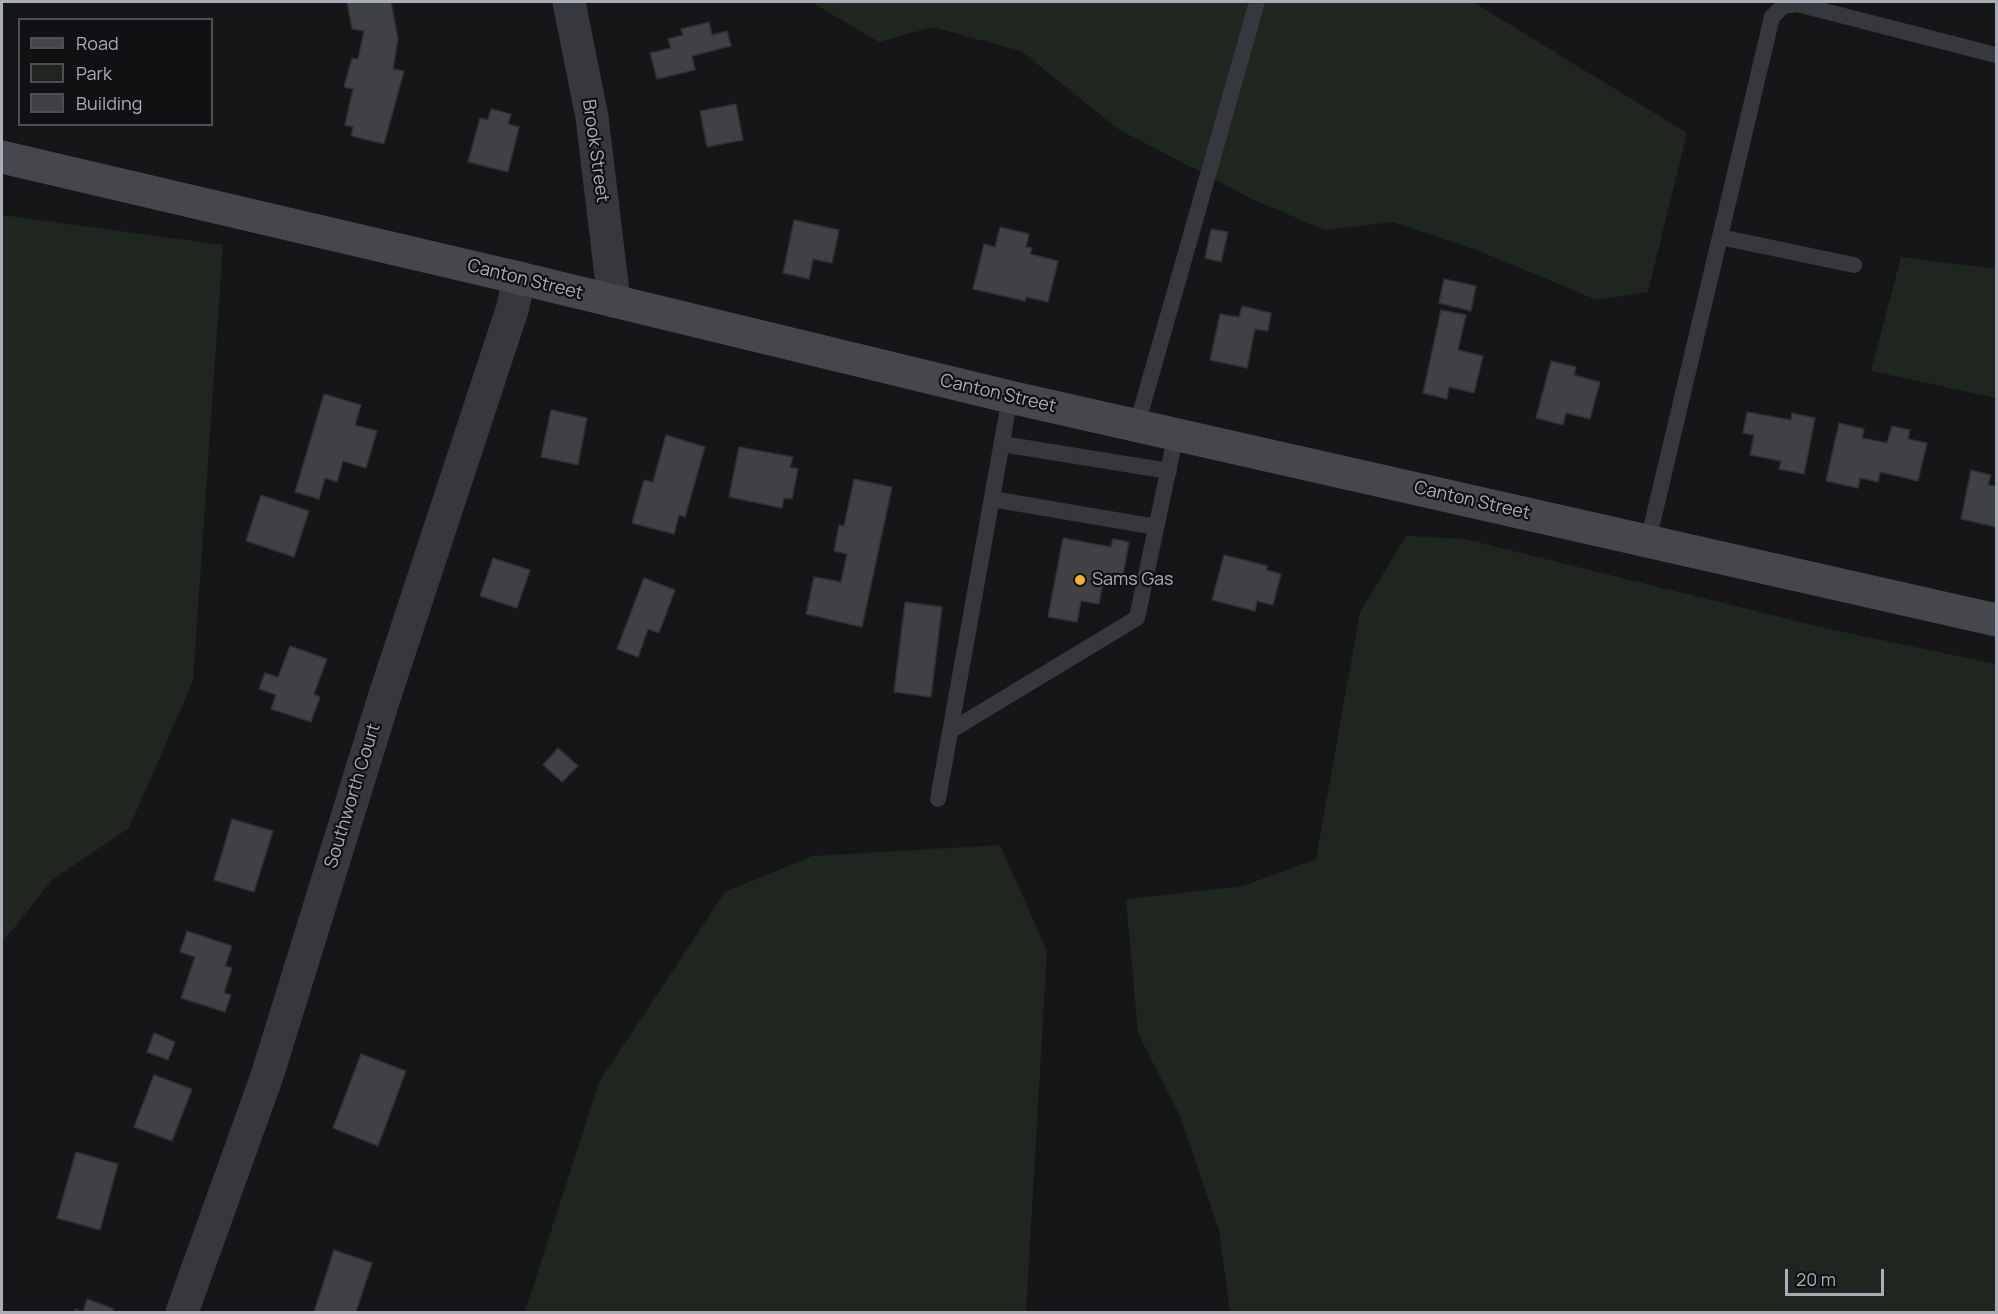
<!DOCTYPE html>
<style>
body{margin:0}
#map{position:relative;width:1998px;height:1314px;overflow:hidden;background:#161618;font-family:Manrope,sans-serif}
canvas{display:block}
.frame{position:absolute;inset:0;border:3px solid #a8adb8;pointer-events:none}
.legend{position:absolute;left:18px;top:18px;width:195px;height:108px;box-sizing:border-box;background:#111113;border:2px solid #4d4f55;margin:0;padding:8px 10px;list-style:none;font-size:18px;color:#a8adb8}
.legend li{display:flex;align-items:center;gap:12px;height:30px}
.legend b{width:30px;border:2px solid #4d4f55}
.scale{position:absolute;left:1785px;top:1269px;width:99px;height:27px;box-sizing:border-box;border:3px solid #a8adb8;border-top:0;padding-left:8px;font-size:18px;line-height:21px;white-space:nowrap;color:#a8adb8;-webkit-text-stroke:4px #111113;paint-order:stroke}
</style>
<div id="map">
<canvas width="1998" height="1314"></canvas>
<div class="frame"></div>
<ul class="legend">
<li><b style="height:8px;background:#45474d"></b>Road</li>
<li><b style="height:16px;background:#1e261f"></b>Park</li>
<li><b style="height:16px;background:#404145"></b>Building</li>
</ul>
<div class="scale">20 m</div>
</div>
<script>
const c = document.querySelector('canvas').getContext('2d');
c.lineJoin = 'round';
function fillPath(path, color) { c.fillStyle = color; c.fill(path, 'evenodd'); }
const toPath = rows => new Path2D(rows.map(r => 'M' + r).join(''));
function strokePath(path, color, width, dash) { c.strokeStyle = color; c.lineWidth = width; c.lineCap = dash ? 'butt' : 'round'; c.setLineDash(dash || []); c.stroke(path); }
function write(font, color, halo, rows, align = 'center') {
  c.font = font + ' Manrope,sans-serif'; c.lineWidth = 4.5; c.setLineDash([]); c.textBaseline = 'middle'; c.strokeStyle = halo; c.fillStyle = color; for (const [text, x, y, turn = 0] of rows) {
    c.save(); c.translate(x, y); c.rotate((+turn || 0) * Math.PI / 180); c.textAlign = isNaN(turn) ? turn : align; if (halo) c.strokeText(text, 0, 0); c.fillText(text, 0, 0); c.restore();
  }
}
const green = toPath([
 [815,2,1473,2,1687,133,1648,292,1597,300,1482,252,1393,222,1325,230,1254,200,1118,129,1021,51,933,27,879,42,816,5],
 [2,215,223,245,193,681,129,828,52,880,2,943],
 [1901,257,1996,269,1996,398,1871,371],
 [1406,536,1465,539,1824,628,1996,664,1996,1312,1230,1312,1219,1230,1180,1116,1138,1033,1126,899,1243,886,1316,859,1360,612],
 [1000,845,1047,951,1026,1312,525,1312,599,1082,725,892,812,856]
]);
const building = toPath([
 [347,2,391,2,398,39,393,69,404,71,384,144,351,136,353,127,345,125,353,89,344,87,352,58,358,59,364,31,352,29,347,2],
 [709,22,712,35,727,31,731,46,692,56,695,70,657,79,650,53,671,48,668,39,683,35,681,29,709,22],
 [736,104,743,140,707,147,700,111,736,104],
 [491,109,511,114,508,124,519,127,508,172,468,162,480,118,488,120,491,109],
 [794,220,839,230,832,263,813,259,809,279,783,273,794,220],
 [1000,227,1029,234,1026,247,1032,248,1030,254,1058,261,1048,302,1026,297,1025,301,973,289,984,244,995,247,1000,227],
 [1211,229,1228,232,1221,262,1205,258,1211,229],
 [1444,279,1476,286,1471,311,1439,303,1444,279],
 [1242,306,1271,313,1268,331,1255,329,1247,368,1210,360,1220,314,1239,317,1242,306],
 [1441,310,1466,315,1458,350,1483,356,1474,393,1449,387,1447,399,1423,393,1441,310],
 [1551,361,1576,367,1574,375,1600,382,1590,419,1566,413,1563,425,1536,418,1551,361],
 [324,394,361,405,355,425,377,431,366,468,343,461,337,482,325,478,319,499,295,492,324,394],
 [551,410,587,418,578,465,541,457,551,410],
 [1747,412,1791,420,1792,413,1815,418,1804,474,1779,469,1781,461,1750,455,1754,435,1743,433,1747,412],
 [1839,423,1864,429,1862,438,1887,443,1892,426,1910,430,1908,439,1927,443,1918,481,1880,472,1878,482,1860,478,1858,488,1826,481,1839,423],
 [666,435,705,447,685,517,679,515,674,534,632,523,644,480,653,482,666,435],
 [739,447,793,457,790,467,798,469,792,499,784,498,782,508,729,497,739,447],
 [1971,470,1991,475,1988,485,1996,486,1996,527,1961,519,1971,470],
 [854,479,892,487,862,627,806,614,814,577,841,582,847,554,834,551,839,525,844,526,854,479],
 [261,495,309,511,294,557,246,541,261,495],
 [1063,538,1111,547,1113,539,1129,542,1122,581,1104,578,1099,604,1081,601,1077,622,1048,617,1063,538],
 [1224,555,1268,566,1266,570,1281,574,1273,605,1257,601,1255,611,1212,600,1224,555],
 [493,558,530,570,517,608,480,596,493,558],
 [644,578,675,590,659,633,648,629,638,657,617,649,644,578],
 [905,602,942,607,931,697,894,692,905,602],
 [290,646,327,659,314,694,320,697,311,722,271,709,276,695,259,689,265,673,278,677,290,646],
 [558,748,578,766,562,782,543,765,558,748],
 [232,819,273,831,254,892,214,880,232,819],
 [187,931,232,946,225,966,232,968,224,993,231,995,225,1012,181,998,195,957,180,952,187,931],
 [154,1033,175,1042,168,1060,147,1052,154,1033],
 [361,1054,406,1071,378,1146,333,1128,361,1054],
 [154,1075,192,1089,172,1141,134,1127,154,1075],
 [76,1152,118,1164,100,1230,57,1218,76,1152],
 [334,1250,372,1263,356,1312,314,1312,334,1250],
 [87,1299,114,1309,112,1312,74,1312,75,1309,83,1312,87,1299]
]);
const service = toPath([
 [1720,237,1854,265],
 [1137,425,1257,2],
 [1002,444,1169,471],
 [992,499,1156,527],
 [1648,541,1772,17,1783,6,1797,4,1996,55],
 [950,731,1137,618,1176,434],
 [938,799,1010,397]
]);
const minor = toPath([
 [569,2,592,117,614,301],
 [182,1312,267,1076,384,698,513,307,519,278]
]);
const secondary = toPath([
 [2,157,519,278,1010,397,1996,620]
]);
const markers = [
 [1080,580,6,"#f2b134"]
];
const streetNames = [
 ["Brook Street",595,151,82],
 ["Canton Street",525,280,14],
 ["Canton Street",998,394,13],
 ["Canton Street",1472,501,13],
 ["Southworth Court",353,796,-73]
];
const poiNames = [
 ["Sams Gas",1092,580]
];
fillPath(green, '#1e261f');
fillPath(building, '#404145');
strokePath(building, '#303034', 1.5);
strokePath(service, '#37383d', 16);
strokePath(minor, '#37383d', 33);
strokePath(secondary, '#45474d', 33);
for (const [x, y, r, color] of markers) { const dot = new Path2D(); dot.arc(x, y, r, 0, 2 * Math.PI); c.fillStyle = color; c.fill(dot); strokePath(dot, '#111113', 2); }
write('18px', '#a8adb8', '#111113', streetNames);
write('18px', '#a8adb8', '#111113', poiNames, 'left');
</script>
